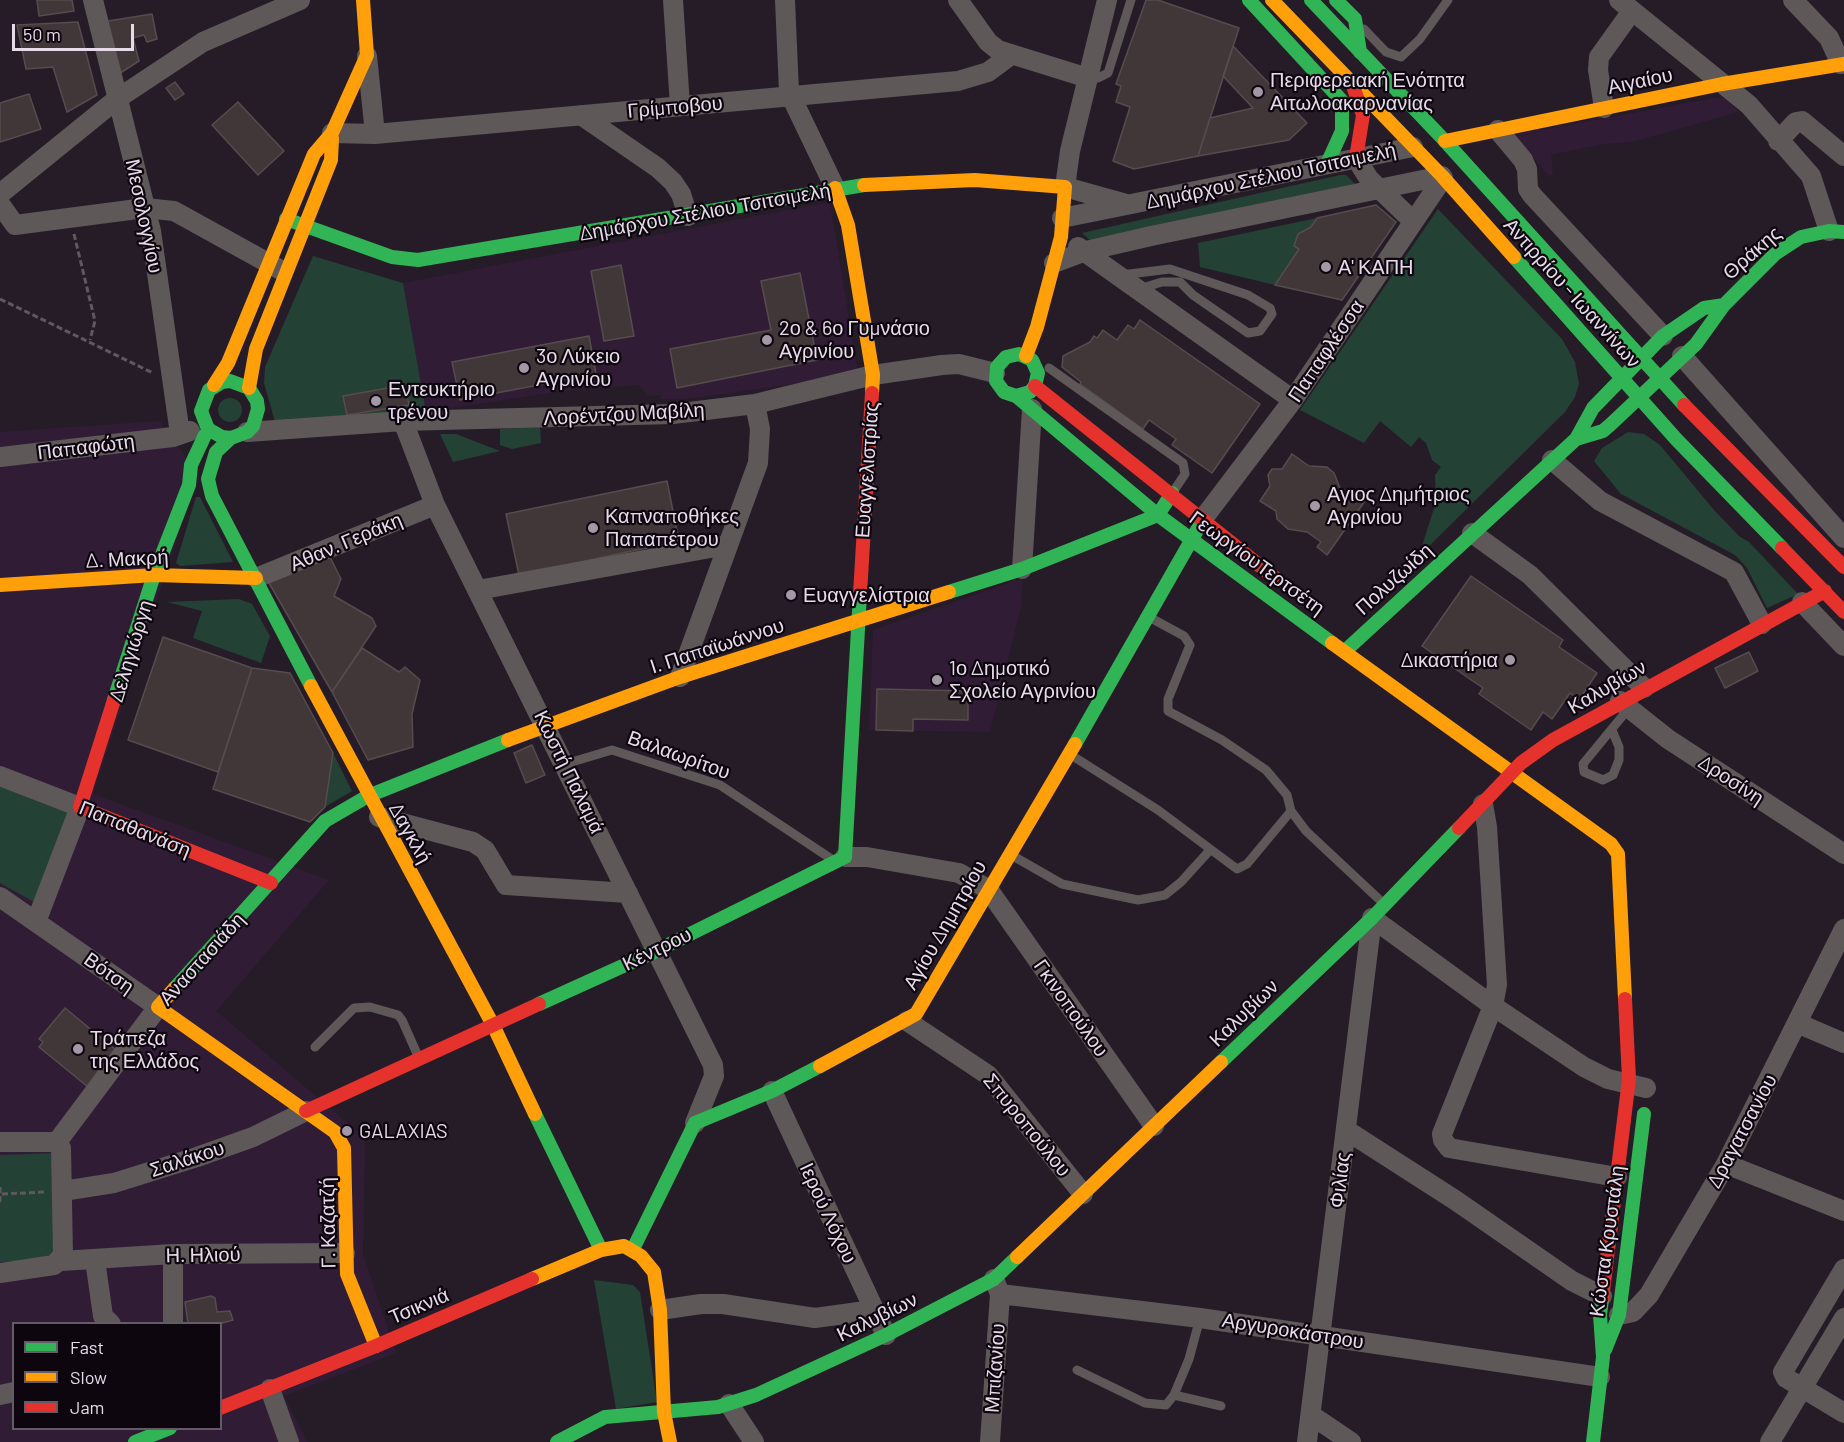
<!DOCTYPE html>
<meta charset="utf-8">
<style>
body{margin:0}
#map{position:relative;width:1844px;height:1442px;overflow:hidden;background:#261c28;font-family:Barlow,sans-serif}
canvas{display:block}
.legend{position:absolute;left:12px;top:1322px;width:210px;height:108px;box-sizing:border-box;background:#0d060f;border:2px solid #645b67;margin:0;padding:8px 10px;list-style:none;font-size:18px;color:#e7dbea}
.legend li{display:flex;align-items:center;gap:12px;height:30px}
.legend b{width:30px;border:2px solid #645b67}
.scale{position:absolute;left:12px;top:24px;width:122px;height:27px;box-sizing:border-box;border:3px solid #e7dbea;border-top:0;padding-left:8px;font-size:18px;line-height:21px;white-space:nowrap;color:#e7dbea;-webkit-text-stroke:4px #0d060f;paint-order:stroke}
</style>
<div id="map">
<canvas width="1844" height="1442"></canvas>
<ul class="legend">
<li><b style="height:8px;background:#30b455"></b>Fast</li>
<li><b style="height:8px;background:#ff9f0a"></b>Slow</li>
<li><b style="height:8px;background:#e5322d"></b>Jam</li>
</ul>
<div class="scale">50 m</div>
</div>
<script>
const c = document.querySelector('canvas').getContext('2d');
c.lineJoin = 'round';
function fillPath(path, color) { c.fillStyle = color; c.fill(path, 'evenodd'); }
const toPath = rows => new Path2D(rows.map(r => 'M' + r).join(''));
function strokePath(path, color, width, dash) { c.strokeStyle = color; c.lineWidth = width; c.lineCap = dash ? 'butt' : 'round'; c.setLineDash(dash || []); c.stroke(path); }
function write(font, color, halo, rows, align = 'center') {
  c.font = font + ' Barlow,sans-serif'; c.lineWidth = 4.5; c.setLineDash([]); c.textBaseline = 'middle'; c.strokeStyle = halo; c.fillStyle = color; for (const [text, x, y, turn = 0] of rows) {
    c.save(); c.translate(x, y); c.rotate((+turn || 0) * Math.PI / 180); c.textAlign = isNaN(turn) ? turn : align; if (halo) c.strokeText(text, 0, 0); c.fillText(text, 0, 0); c.restore();
  }
}
const built = toPath([
 [1721,97,1731,102,1738,112,1632,142,1603,144,1551,155,1553,173,1549,176,1513,135],
 [830,202,858,375,687,399,662,399,660,395,648,396,638,385,562,391,426,412,403,283],
 [160,421,198,475,93,794,329,880,216,1011,365,1138,363,1254,396,1353,284,1396,307,1442,0,1442,0,432],
 [14,1324,220,1324,220,1428,14,1428],
 [1023,578,1021,606,990,732,869,730,873,630]
]);
const green = toPath([
 [1340,175,1346,175,1355,184,1092,242,1082,233],
 [1438,209,1562,339,1575,362,1579,384,1575,397,1565,412,1421,554,1420,552,1436,502,1435,475,1441,467,1432,460,1426,443,1419,437,1411,447,1380,421,1364,443,1300,410],
 [1317,218,1311,227,1298,234,1294,246,1299,249,1275,285,1200,267,1198,243],
 [313,256,403,283,426,412,275,422,264,383,265,367],
 '218 410a12 12 0 1 1 24 0a12 12 0 1 1-24 0Z',
 [540,427,541,443,512,449,500,445,500,429],
 [1628,432,1644,434,1660,445,1714,510,1739,536,1749,542,1798,594,1767,608,1747,568,1735,555,1621,494,1594,461,1602,448],
 [440,434,456,434,500,451,453,462],
 [196,497,200,497,233,562,180,566,176,563],
 [239,599,252,604,270,636,261,663,193,638,202,611,167,602],
 [333,753,352,791,325,807],
 [0,780,77,811,41,906,0,883],
 [57,1153,56,1248,49,1256,40,1260,0,1262,0,1155],
 [594,1280,633,1285,640,1292,657,1402,616,1409]
]);
const building = toPath([
 [37,0,72,0,74,11,39,16,37,0],
 [1146,0,1158,0,1239,28,1198,156,1134,169,1113,161,1130,107,1116,102,1121,86,1116,84,1146,0],
 [152,14,157,39,147,42,144,35,133,38,139,61,114,77,102,22,152,14],
 [78,22,97,95,67,112,53,67,26,69,17,25,78,22],
 [1233,46,1307,123,1289,140,1198,156,1210,118,1253,108,1223,76,1233,46],
 [175,82,184,94,175,100,166,88,175,82],
 [29,94,41,129,0,142,0,103,29,94],
 [238,102,284,151,258,175,212,125,238,102],
 [1376,205,1396,222,1342,300,1275,285,1299,249,1294,246,1298,234,1311,227,1317,218,1376,205],
 [621,265,634,336,604,341,591,271,621,265],
 [800,273,817,360,677,388,670,349,771,330,761,281,800,273],
 [1140,320,1260,404,1212,473,1172,445,1176,439,1149,420,1143,429,1080,384,1081,382,1062,367,1063,356,1090,342,1094,336,1097,338,1103,330,1117,340,1128,325,1134,329,1140,320],
 [589,336,596,374,460,400,452,362,589,336],
 [405,385,409,405,347,415,343,396,405,385],
 [1292,454,1309,466,1327,467,1334,473,1340,488,1352,497,1356,490,1367,498,1327,555,1317,547,1321,542,1307,532,1288,529,1277,519,1276,511,1260,501,1270,486,1268,475,1272,469,1282,469,1292,454],
 [667,481,679,541,519,575,506,514,667,481],
 [330,557,341,579,334,596,372,618,376,626,332,692,269,583,330,557],
 [1471,576,1563,640,1559,647,1597,673,1579,700,1570,693,1552,719,1543,712,1531,730,1479,694,1483,688,1422,646,1471,576],
 [163,637,252,668,218,772,128,740,163,637],
 [362,648,399,672,405,667,420,680,412,714,413,747,368,760,332,692,362,648],
 [1749,652,1758,671,1725,688,1715,668,1749,652],
 [252,668,290,673,333,753,325,807,310,822,213,789,252,668],
 [877,689,968,691,968,720,913,719,913,731,876,730,877,689],
 [532,745,545,775,526,783,514,753,532,745],
 [65,1008,117,1051,88,1087,39,1047,43,1042,39,1039,65,1008],
 [211,1296,215,1298,217,1312,230,1311,233,1320,219,1324,188,1324,185,1302,211,1296]
]);
const path = toPath([
 [74,234,95,321,90,340],
 [0,299,153,373],
 [0,1187,0,1203],
 [2,1194,45,1192]
]);
const lane = toPath([
 [1364,29,1386,52,1401,57,1420,39,1448,0],
 [1088,78,1098,78,1108,73,1131,0],
 [1121,275,1170,269,1248,295,1270,308,1272,314,1260,331,1248,333,1193,295,1180,282,1162,282,1139,289],
 [1049,368,1183,463,1185,474,1173,492],
 [1149,617,1184,636,1190,645,1168,699,1168,711,1222,740,1266,770,1287,795,1291,811,1306,831,1383,903],
 [1612,730,1619,747,1619,760,1613,775,1603,780,1584,772,1583,764,1629,708],
 [1071,755,1158,810,1237,869,1247,864,1291,811],
 [565,764,612,750,720,785,833,860],
 [1013,856,1062,884,1138,900,1165,895,1181,882,1210,850],
 [315,1047,354,1008,370,1007,398,1015,402,1020,418,1056],
 [1077,1370,1145,1403,1166,1405,1174,1395,1189,1359,1200,1318],
 [1174,1395,1221,1406]
]);
const street = toPath([
 [93,0,151,231,180,434],
 [673,0,680,106],
 [785,0,789,92,835,188],
 [958,0,988,42,998,50,1088,78],
 [1107,0,1070,151,1065,187,1126,204],
 [1619,0,1749,105,1811,176,1829,231],
 [1793,0,1829,38,1841,64],
 [367,56,375,134],
 [1604,108,1598,70,1599,57,1632,11],
 [581,115,658,168,673,182,681,194,688,216],
 [1498,130,1523,160,1527,169,1528,189,1532,195,1663,336],
 [332,133,375,134,958,81,988,72,1011,55],
 [1778,141,1796,122,1802,121,1844,156],
 [1356,158,1369,179,1413,221],
 [0,194,117,99,203,42,300,0],
 [0,204,15,225,145,208,174,211,279,269],
 [1062,218,1413,147],
 [1078,247,1293,400],
 [1054,263,1086,251,1151,236,1442,176],
 [1682,356,1844,538],
 [403,421,435,505,713,1065,714,1076,695,1123],
 [247,432,403,421,673,414,755,404,873,375,942,365,959,364,995,373],
 [0,457,173,437,190,431],
 [1552,460,1600,501,1734,572,1762,624],
 [1202,520,1293,400,1443,178],
 [1472,533,1530,575,1644,688],
 [1022,569,1032,409],
 [256,578,435,505],
 [478,590,727,545],
 [1802,602,1844,646],
 [680,677,758,463,760,429,755,404],
 [1620,701,1668,739,1844,854],
 [0,776,80,807,36,922],
 [1483,804,1487,827,1497,985,1493,1006,1442,1134,1443,1140,1449,1148,1617,1177],
 [379,817,473,842,485,850,506,885,628,893],
 [845,857,867,857,959,873,988,889,1154,1126],
 [0,897,158,1007,57,1142],
 [907,1021,988,1075,1083,1194],
 [1797,1023,1844,1043],
 [772,1091,886,1335],
 [1346,1130,1455,1200,1572,1281,1602,1296],
 [0,1142,57,1142],
 [1726,1164,1844,1211],
 [63,1191,114,1183,197,1157,253,1137,306,1111],
 [173,1254,173,1324],
 [95,1260,103,1316,111,1324],
 [61,1261,173,1254,345,1253],
 [1844,1269,1783,1372,1786,1378,1844,1413],
 [0,1273,54,1265,63,1255,61,1148,57,1142],
 [994,1279,1000,1294,1200,1318,1600,1377],
 [660,1310,701,1304,723,1304,815,1318,873,1310],
 [1619,1315,1633,1312,1649,1295,1726,1164,1844,929],
 [270,1389,289,1442],
 [0,1395,14,1392],
 [729,1404,754,1442],
 [1311,1415,1351,1442],
 [990,1442,1000,1294],
 [1307,1442,1372,918,1493,1006,1584,1067,1608,1079,1646,1088],
 [1770,1442,1844,1318]
]);
const fast = toPath([
 [1249,0,1342,101,1342,131,1327,164],
 [1311,0,1445,141,1684,405],
 [1336,0,1355,19,1360,52],
 [286,219,392,257,418,260,864,185],
 [1514,257,1676,439,1782,548],
 [1016,396,1030,392,1035,386,1038,373,1032,360,1019,354,1006,357,997,367,996,381,1004,392,1016,396,1158,515,1332,643],
 [231,438,222,437,208,429,201,411,209,390,222,382,230,381,249,388,257,401,258,409,253,426,247,432,231,438,216,452,208,479,212,496,311,686],
 [1576,439,1603,431,1610,425,1696,344,1724,305,1775,254,1801,237,1829,231,1844,232],
 [949,592,1022,569,1158,515,1172,493],
 [1345,651,1576,439,1593,408,1663,336,1704,308,1724,305],
 [114,700,154,575,189,485,191,465,205,435],
 [1075,744,1200,525],
 [175,988,325,821,368,796,508,740],
 [539,1004,656,951,845,857,860,594],
 [1221,1062,1372,918,1459,828],
 [535,1114,601,1250],
 [633,1249,695,1123,772,1091,820,1066],
 [1605,1350,1619,1315,1644,1114],
 [135,1442,170,1428],
 [557,1442,605,1417,718,1407,756,1395,886,1335,994,1279,1017,1257],
 [1593,1442,1603,1357,1600,1315,1602,1299]
]);
const slow = toPath([
 [1272,0,1442,176,1514,257],
 [1445,141,1722,84,1844,64],
 [864,185,975,180,1065,187,1061,237,1037,327,1026,356],
 [835,188,848,225,873,375,872,393],
 [214,385,228,363,314,154,332,133,367,55,363,0],
 [249,388,256,349,331,160,332,138],
 [0,585,154,575,256,578],
 [1332,643,1611,844,1618,854,1625,999],
 [311,686,493,1025,535,1114],
 [508,740,680,677,949,592],
 [175,988,158,1007,335,1132,344,1148,347,1274,376,1346],
 [820,1066,916,1014,1075,744],
 [1017,1257,1221,1062],
 [532,1279,601,1250,624,1246,641,1256,654,1272,660,1310,664,1412,670,1442]
]);
const jam = toPath([
 [1353,86,1363,115,1356,158],
 [1035,386,1279,581],
 [1684,405,1844,567],
 [1782,548,1844,612],
 [860,594,872,393],
 [114,700,80,807,271,883],
 [1459,828,1521,763,1553,740,1825,591],
 [306,1111,539,1004],
 [1602,1299,1629,1079,1625,999],
 [220,1408,376,1346,532,1279]
]);
const markers = [
 [1258,92,6,"#a398a6"],
 [1326,267,6,"#a398a6"],
 [767,340,6,"#a398a6"],
 [524,368,6,"#a398a6"],
 [376,401,6,"#a398a6"],
 [1315,506,6,"#a398a6"],
 [593,528,6,"#a398a6"],
 [791,595,6,"#a398a6"],
 [1510,660,6,"#a398a6"],
 [937,680,6,"#a398a6"],
 [78,1049,6,"#a398a6"],
 [347,1131,6,"#a398a6"]
];
const poiNames = [
 ["Περιφερειακή Ενότητα",1270,80],
 ["Αιτωλοακαρνανίας",1270,103],
 ["Α' ΚΑΠΗ",1338,267],
 ["2ο & 6ο Γυμνάσιο",779,328],
 ["Αγρινίου",779,351],
 ["3ο Λύκειο",536,356],
 ["Αγρινίου",536,379],
 ["Εντευκτήριο",388,389],
 ["τρένου",388,412],
 ["Αγιος Δημήτριος",1327,494],
 ["Αγρινίου",1327,517],
 ["Καπναποθήκες",605,516],
 ["Παπαπέτρου",605,539],
 ["Ευαγγελίστρια",803,595],
 ["Δικαστήρια",1498,660,"right"],
 ["1ο Δημοτικό",949,668],
 ["Σχολείο Αγρινίου",949,691],
 ["Τράπεζα",90,1038],
 ["της Ελλάδος",90,1061],
 ["GALAXIAS",359,1131]
];
const streetNames = [
 ["Αιγαίου",1640,81,-12],
 ["Γρίμποβου",675,107,-5],
 ["Δημάρχου Στέλιου Τσιτσιμελή",1271,176,-12],
 ["Δημάρχου Στέλιου Τσιτσιμελή",705,212,-10],
 ["Μεσολογγίου",144,216,78],
 ["Θράκης",1752,253,-41],
 ["Αντιρρίου - Ιωαννίνων",1572,293,48],
 ["Παπαφλέσσα",1326,351,-56],
 ["Λορέντζου Μαβίλη",624,414,-3],
 ["Παπαφώτη",86,447,-7],
 ["Ευαγγελιστρίας",867,470,-86],
 ["Αθαν. Γεράκη",346,542,-23],
 ["Δ. Μακρή",127,559,-3],
 ["ΓεωργίουΤερτσέτη",1257,563,36],
 ["Πολυζωίδη",1394,579,-42],
 ["Ι. Παπαϊωάννου",717,646,-18],
 ["Δεληγιώργη",131,651,-73],
 ["Καλυβίων",1607,687,-30],
 ["Βαλαωρίτου",679,755,20],
 ["Κωστή Παλαμά",569,772,64],
 ["Δροσίνη",1731,780,33],
 ["Παπαθανάση",135,829,22],
 ["Δαγκλή",410,833,61],
 ["Αγίου Δημητρίου",945,925,-60],
 ["Κέντρου",657,949,-26],
 ["Αναστασιάδη",202,959,-48],
 ["Βότση",109,973,35],
 ["Γκινοπούλου",1071,1008,55],
 ["Καλυβίων",1244,1013,-44],
 ["Σπυροπούλου",1027,1125,51],
 ["Δραγατσανίου",1742,1131,-62],
 ["Σαλάκου",187,1159,-18],
 ["Φιλίας",1340,1180,-83],
 ["Ιερού Λόχου",828,1213,65],
 ["Γ. Καζατζή",328,1223,-91],
 ["Κώστα Κρυστάλη",1607,1241,-82],
 ["Η. Ηλιού",203,1255,-1],
 ["Τσικνιά",419,1306,-23],
 ["Καλυβίων",877,1317,-26],
 ["Αργυροκάστρου",1293,1331,9],
 ["Μπιζανίου",995,1368,-86]
];
fillPath(built, '#311c36');
fillPath(green, '#234134');
fillPath(building, '#413739');
strokePath(building, '#564c4e', 1.5);
strokePath(path, '#5f585e', 3, [6, 3]);
strokePath(lane, '#5e5858', 9);
strokePath(street, '#5e5858', 20);
strokePath(fast, '#30b455', 14);
strokePath(slow, '#ff9f0a', 14);
strokePath(jam, '#e5322d', 14);
for (const [x, y, r, color] of markers) { const dot = new Path2D(); dot.arc(x, y, r, 0, 2 * Math.PI); c.fillStyle = color; c.fill(dot); strokePath(dot, '#0d060f', 2); }
write('20px', '#e7dbea', '#0d060f', poiNames, 'left');
write('20px', '#e7dbea', '#0d060f', streetNames);
</script>
